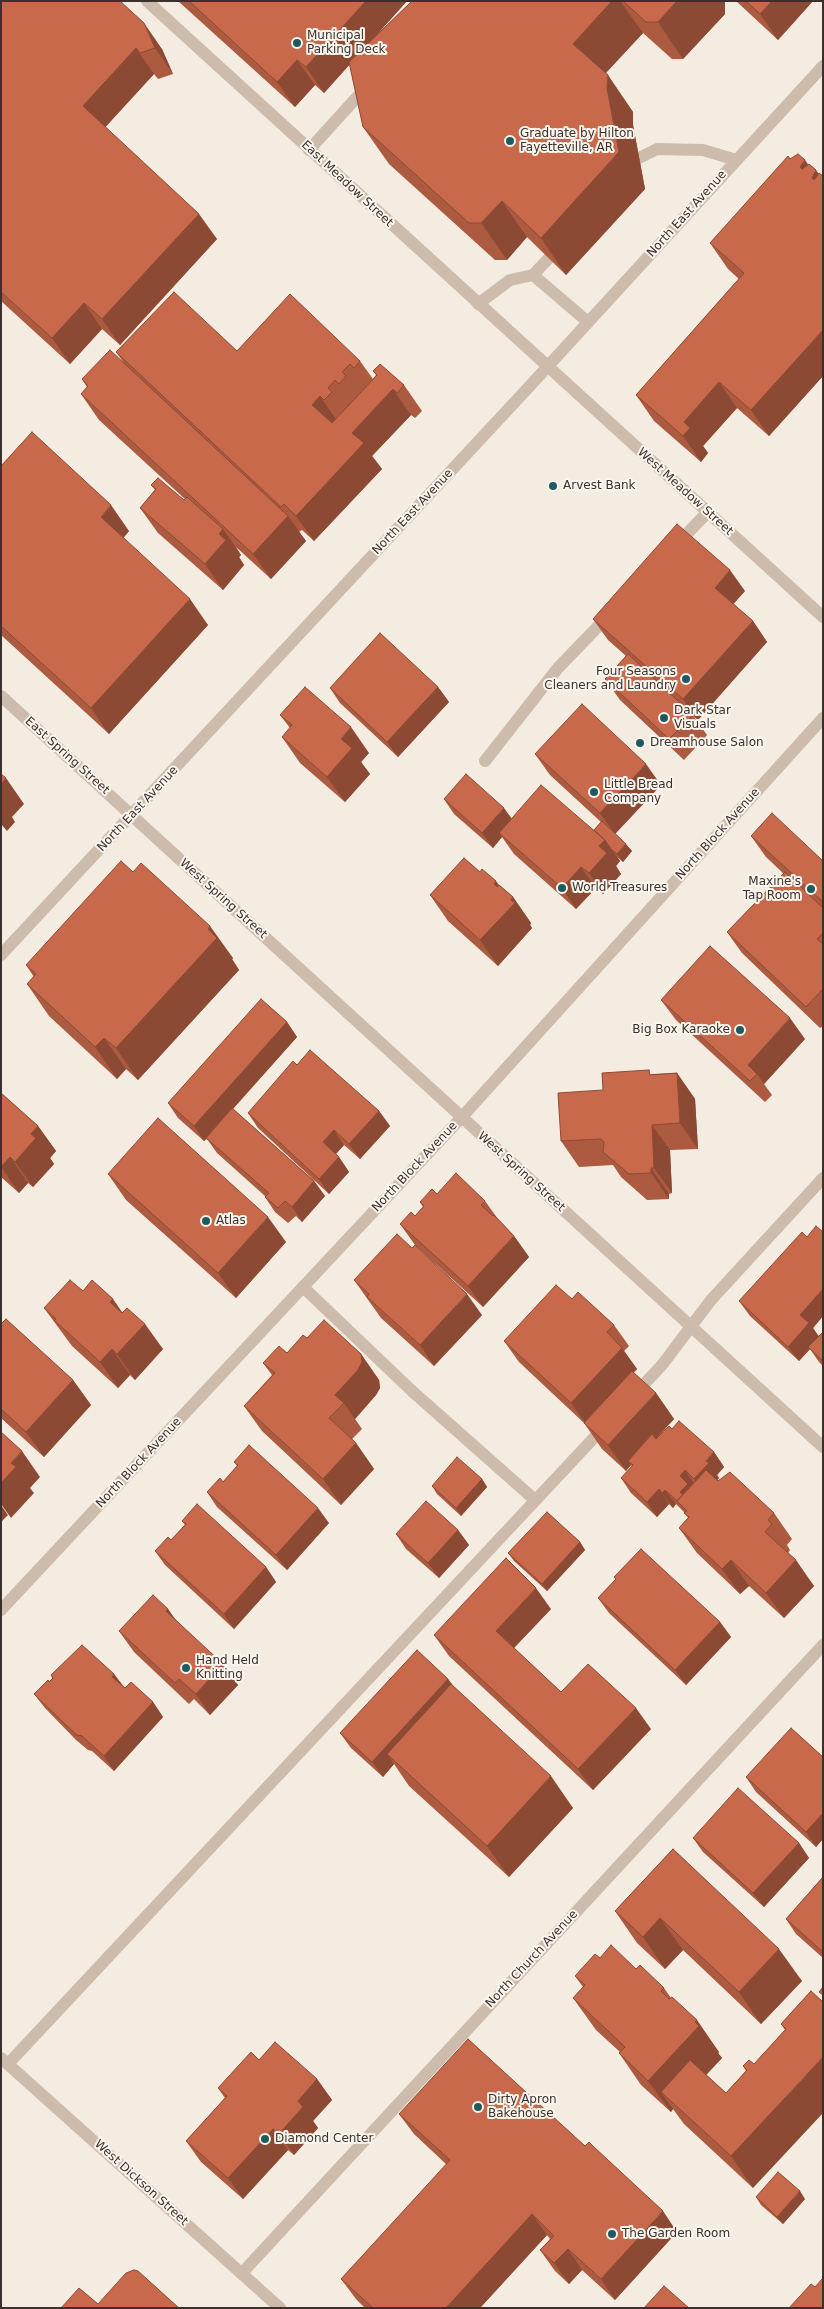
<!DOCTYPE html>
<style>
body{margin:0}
#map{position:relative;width:824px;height:2309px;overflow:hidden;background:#f4ebe1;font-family:"DejaVu Sans",sans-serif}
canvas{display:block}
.frame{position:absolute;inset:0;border:2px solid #3b302b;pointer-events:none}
</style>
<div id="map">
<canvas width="824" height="2309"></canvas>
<div class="frame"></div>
</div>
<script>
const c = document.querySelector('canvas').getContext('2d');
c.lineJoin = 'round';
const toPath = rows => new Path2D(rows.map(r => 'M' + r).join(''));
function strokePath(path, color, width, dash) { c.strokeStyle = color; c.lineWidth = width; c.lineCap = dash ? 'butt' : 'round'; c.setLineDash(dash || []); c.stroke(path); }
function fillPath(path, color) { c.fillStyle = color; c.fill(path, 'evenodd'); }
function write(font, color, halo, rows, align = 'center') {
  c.font = font + ' "DejaVu Sans",sans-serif'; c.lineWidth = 4; c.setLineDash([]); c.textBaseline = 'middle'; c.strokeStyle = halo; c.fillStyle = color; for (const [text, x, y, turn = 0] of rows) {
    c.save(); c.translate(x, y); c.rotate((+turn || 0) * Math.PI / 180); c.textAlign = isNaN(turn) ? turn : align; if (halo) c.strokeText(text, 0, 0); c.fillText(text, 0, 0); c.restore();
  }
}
const service = toPath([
 [309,150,368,85],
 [639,158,657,149,703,150,736,160],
 [533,275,588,322],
 [478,304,510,280,533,275,549,258],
 [677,544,707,513],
 [485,761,558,668,610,614],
 [303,1287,412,1391,535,1500],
 [634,1395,662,1365,711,1300,823,1178],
 [8,2064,605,1426]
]);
const minor = toPath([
 [147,1,823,617],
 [1,696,823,1447],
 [1,955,527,389,823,66],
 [1,1610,461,1118,823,718],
 [242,2273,823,1645]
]);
const tertiary = toPath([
 [1,2058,280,2308]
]);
const wall = toPath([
 [1,1,162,49,173,74,158,79,154,74,105,127,217,239,120,345,102,329,70,364,1,301],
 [178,1,407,1,375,37,412,1,725,1,725,14,683,59,672,59,643,33,606,73,633,112,633,125,645,189,566,275,527,237,507,260,495,260,389,164,363,127,350,64,324,93,315,85,295,107],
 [736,1,813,1,778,40],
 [790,159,808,165,819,174,823,176,823,376,769,436,737,408,703,446,708,453,701,462,654,421,636,395,739,279,728,269,710,243],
 [237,351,360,361,373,379,376,375,373,371,404,385,422,411,415,418,411,415,372,456,382,469,314,541,302,530,299,532,306,541,271,579,236,547,241,555,239,557,244,565,223,590,158,533,140,508,155,490,151,485,184,500,185,499,99,420,81,394,87,387,82,379,124,363,116,352],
 [1,466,129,531,123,538,208,625,109,734,1,635],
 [745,591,733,604,753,621,767,642,698,720,694,717,707,735,684,760,620,700,605,679,626,656,608,640,593,619],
 [438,687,449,702,398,757,340,703,330,688],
 [280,715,369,753,361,762,370,774,345,802,300,763,282,737,290,728],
 [535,754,661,785,615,834,632,851,623,862,617,857,620,861,616,866,621,874,603,894,596,888,576,909,514,854,502,837,493,848,454,814,444,799,512,819,594,830,601,822,550,775],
 [751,836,823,861,823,1026,820,1028,742,953,727,932,784,874,766,857],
 [133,872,233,958,232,959,239,970,138,1080,126,1069,117,1079,49,1016,27,984,34,977,26,965],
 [480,872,499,885,513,897,531,923,530,925,532,928,498,966,448,921,430,895],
 [661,1000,805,1039,764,1084,772,1095,765,1102,676,1020],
 [287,1022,297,1037,233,1109,314,1181,325,1196,302,1222,296,1216,288,1223,275,1212,265,1197,265,1196,217,1153,207,1139,204,1141,178,1118,168,1103],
 [297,1065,379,1111,390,1126,360,1159,344,1145,336,1154,339,1157,349,1172,329,1194,258,1128,248,1113],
 [677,1073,695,1099,698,1149,670,1150,672,1193,669,1194,669,1199,647,1200,621,1177,613,1165,579,1167,561,1141,603,1090,652,1074],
 [1,1093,38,1126,56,1151,50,1158,54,1164,33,1187,28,1183,19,1193,1,1177],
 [108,1174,286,1242,236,1298,126,1200],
 [437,1194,485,1201,498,1219,514,1236,529,1257,483,1307,415,1245,400,1224,415,1216,423,1207,420,1202],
 [823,1232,823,1316,813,1328,818,1336,823,1332,823,1366,819,1362,810,1349,799,1361,750,1316,739,1301,807,1237],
 [354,1280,482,1315,434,1366,381,1318],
 [83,1291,122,1313,163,1349,135,1380,130,1375,118,1388,72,1346,44,1308],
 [572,1299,614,1325,629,1346,624,1351,637,1369,633,1373,656,1393,674,1419,656,1439,672,1429,714,1452,724,1467,717,1475,719,1478,717,1480,774,1513,792,1539,787,1545,790,1550,788,1553,814,1586,784,1618,749,1586,740,1594,697,1553,679,1528,688,1518,685,1513,676,1504,673,1508,669,1504,657,1517,631,1493,621,1478,632,1467,631,1465,626,1471,602,1449,584,1423,519,1362,504,1341],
 [1,1324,73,1380,91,1405,44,1457,1,1418],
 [307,1338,361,1354,379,1380,380,1388,376,1395,355,1419,362,1429,352,1439,356,1443,374,1469,341,1505,262,1431,244,1406,272,1375,263,1363,287,1353],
 [234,1462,329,1523,287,1570,217,1507,207,1492,223,1482,237,1466],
 [482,1479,487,1487,461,1516,437,1494,432,1486],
 [182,1521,266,1567,276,1582,234,1629,165,1565,155,1551,171,1540,185,1525],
 [458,1530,469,1545,439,1578,406,1549,396,1534],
 [580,1542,585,1550,547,1591,514,1561,508,1553],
 [614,1577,720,1622,731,1637,686,1685,609,1613,598,1598,616,1579],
 [168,1609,174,1619,238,1685,210,1715,194,1699,189,1704,134,1652,119,1631],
 [551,1609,514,1648,561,1692,651,1729,593,1790,449,1656,434,1635],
 [114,1674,125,1688,153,1702,163,1717,114,1771,92,1751,88,1750,76,1740,45,1708,34,1694],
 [448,1679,454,1687,573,1808,509,1877,409,1786,394,1764,383,1777,351,1748,340,1733],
 [823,1757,823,1839,816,1847,756,1792,746,1777],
 [693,1838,799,1843,809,1858,764,1907,703,1852],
 [673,1849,802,1981,761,2024,683,1950,665,1969,637,1943,615,1911],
 [823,1877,823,1958,796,1934,786,1919],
 [600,1958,636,1969,664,1988,671,1998,719,2052,718,2053,722,2058,706,2075,726,2093,746,2071,743,2066,754,2064,785,2030,781,2024,811,1991,753,2188,684,2124,673,2109,671,2112,641,2085,619,2053,620,2052,596,2030,573,1998,583,1987,575,1976],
 [259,2060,317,2079,332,2100,313,2121,318,2128,294,2155,288,2150,243,2199,201,2162,186,2141,225,2098,218,2088],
 [399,2114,677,2232,615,2300,582,2270,569,2284,555,2271,540,2250,550,2239,547,2235,480,2308,365,2308,356,2299,341,2279,447,2165,414,2134],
 [756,2197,805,2199,783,2224,761,2205]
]);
const shadedWall = toPath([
 [366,1,407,1,324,93,306,67],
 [612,1,620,1,643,33,599,80,573,44],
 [677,1,725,1,725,14,683,59,658,22],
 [772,1,813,1,778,40,760,14],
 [144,23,162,49,173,74,155,48],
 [136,48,154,74,101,132,83,106],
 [297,60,315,85,295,107,277,82],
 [608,75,633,112,633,125,645,189,566,275,541,238,607,88],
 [805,160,814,173,816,170,823,180,823,194,800,167],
 [502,201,527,237,507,260,481,223],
 [199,214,217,239,120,345,102,319],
 [84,303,102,329,70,364,52,338],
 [823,330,823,376,769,436,751,410],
 [719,382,737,408,703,446,708,453,701,462,683,436,684,422],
 [393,389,411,415,372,456,382,469,314,541,296,516,352,433],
 [320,396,338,422,330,431,312,405],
 [111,505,129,531,119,543,101,517],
 [288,516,306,541,271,579,253,554],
 [223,529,241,555,239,557,244,565,223,590,205,564,219,534],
 [730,570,745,591,729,609,715,588],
 [190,599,208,625,109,734,91,708],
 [753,621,767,642,698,720,683,699],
 [438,687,449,702,398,757,387,742],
 [351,727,369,753,361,762,370,774,345,802,327,777,341,739],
 [646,764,661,785,615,834,600,813],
 [6,778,24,804,12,817,15,822,7,831,1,824,1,784],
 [504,808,515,823,499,833,502,837,493,848,482,833],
 [605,840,620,861,616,866,621,874,603,894,589,873,599,846],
 [626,844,632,851,623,862,617,854],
 [581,867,596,888,576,909,562,888],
 [496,881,513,905,511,900,513,897,531,923,530,925,532,928,498,966,480,940,494,884],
 [210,926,233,958,232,959,239,970,138,1080,116,1048],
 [790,1018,805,1039,764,1084,757,1074,748,1065],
 [287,1022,297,1037,204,1141,194,1126],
 [104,1038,126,1069,117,1079,95,1047],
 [677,1073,695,1099,698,1149,680,1123],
 [379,1111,390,1126,360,1159,349,1144],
 [652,1125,670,1150,672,1193,654,1168],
 [38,1126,56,1151,50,1158,54,1164,33,1187,15,1162,31,1134],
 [334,1130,344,1145,333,1157,323,1142],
 [10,1157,28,1183,19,1193,1,1167],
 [339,1157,349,1172,329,1194,319,1179],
 [651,1168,669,1194,669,1199,651,1173],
 [314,1181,325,1196,302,1222,292,1207],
 [268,1217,286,1242,236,1298,218,1273],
 [514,1236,529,1257,483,1307,468,1286],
 [823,1289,823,1316,813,1328,820,1338,808,1347,810,1349,799,1361,788,1347,800,1315],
 [467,1294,482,1315,434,1366,420,1345],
 [113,1299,131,1325,110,1302],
 [145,1324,163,1349,135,1380,117,1354],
 [622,1348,637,1369,586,1424,571,1403],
 [112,1349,130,1375,118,1388,100,1362],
 [361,1354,379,1380,380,1388,376,1395,355,1419,344,1403,335,1395],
 [73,1380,91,1405,44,1457,26,1432],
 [656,1393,674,1419,632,1464,628,1461,631,1465,626,1471,608,1445],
 [356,1443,374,1469,341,1505,323,1479],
 [22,1451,40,1477,30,1488,34,1493,11,1518,1,1504,1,1483,11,1463],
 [714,1452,724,1467,717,1475,719,1478,709,1489,695,1522,680,1492,680,1476,685,1470,695,1485,702,1489,694,1479,706,1461],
 [482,1479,487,1487,461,1516,456,1508],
 [659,1489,669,1504,657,1517,647,1502],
 [665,1490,676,1504,673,1508,662,1493],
 [1,1505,8,1515,1,1522],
 [318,1508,329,1523,287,1570,276,1555],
 [458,1530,469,1545,439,1578,428,1563],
 [580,1542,585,1550,547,1591,542,1584],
 [731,1560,749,1586,740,1594,722,1569],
 [796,1560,814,1586,784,1618,766,1593],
 [266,1567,276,1582,234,1629,224,1614],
 [536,1588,551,1609,510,1652,496,1631],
 [168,1609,183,1630,166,1611],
 [720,1622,731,1637,686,1685,675,1670],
 [223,1664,238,1685,210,1715,196,1694],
 [114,1674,125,1689,112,1677],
 [448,1679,459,1694,387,1754,394,1764,383,1777,372,1762],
 [153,1702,163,1717,114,1771,104,1756],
 [636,1708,651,1729,593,1790,578,1769],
 [551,1776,573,1808,509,1877,487,1846],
 [823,1813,823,1839,816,1847,806,1832],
 [799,1843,809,1858,764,1907,753,1893],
 [660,1918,683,1950,665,1969,643,1937],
 [779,1949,802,1981,761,2024,739,1992],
 [697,2020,719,2052,718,2053,722,2058,677,2106,661,2092,673,2109,671,2112,648,2081],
 [823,2057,823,2113,753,2188,731,2156],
 [317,2079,332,2100,313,2121,318,2128,294,2155,279,2134,298,2101],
 [273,2129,288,2150,243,2199,228,2178],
 [800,2191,805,2199,783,2224,777,2217],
 [663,2211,677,2232,615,2300,601,2279],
 [532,2214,547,2235,480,2308,446,2308],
 [568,2249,582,2270,569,2284,554,2263]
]);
const building = toPath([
 [1,1,120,1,144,23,155,48,140,53,136,48,83,106,199,214,102,319,84,303,52,338,1,292,1,1],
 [189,1,366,1,306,67,297,60,277,82,189,1],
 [412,1,612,1,573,44,608,75,607,88,619,152,541,238,502,201,481,223,469,223,363,127,349,62,412,1],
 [623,1,677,1,658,22,646,22,623,1],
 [746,1,772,1,760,14,746,1],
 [798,154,805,160,800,167,802,169,809,164,816,170,812,178,814,180,819,173,823,176,823,330,751,410,719,382,684,422,690,428,683,436,636,395,744,273,710,243,788,156,790,159,798,154],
 [174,292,237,351,290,294,360,361,354,368,350,364,342,372,346,376,339,384,335,380,328,388,332,392,324,400,320,396,312,405,332,423,377,375,373,371,380,364,404,385,397,393,393,389,352,433,364,443,296,516,284,504,281,507,116,352,174,292],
 [110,350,288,516,253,554,81,394,88,386,82,379,110,350],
 [32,432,111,505,101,517,190,599,91,708,1,626,1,466,32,432],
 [158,478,184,500,187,497,223,529,219,534,226,540,205,564,140,508,156,489,151,485,158,478],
 [677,524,730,570,715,588,753,621,683,699,593,619,677,524],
 [380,633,438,687,387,742,330,688,380,633],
 [628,654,693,715,669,739,605,679,628,654],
 [305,687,351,727,341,739,352,748,327,777,282,737,292,725,280,715,305,687],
 [582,704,646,764,600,813,535,754,582,704],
 [1,774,6,778,1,784,1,774],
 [466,774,504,808,482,833,444,799,466,774],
 [541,785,605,840,599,846,607,853,589,873,581,867,562,888,499,833,541,785],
 [772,813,823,861,823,902,751,836,772,813],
 [602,821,626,844,617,854,611,849,605,840,594,830,602,821],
 [464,858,480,872,482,869,496,881,494,884,497,887,499,885,513,897,511,900,515,903,480,940,430,895,464,858],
 [121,861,133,872,141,863,210,926,208,929,217,938,116,1048,104,1038,95,1047,27,984,36,974,26,965,121,861],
 [785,872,823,908,823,933,817,939,823,944,823,989,806,1007,727,932,785,872],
 [710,946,790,1018,748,1065,757,1074,750,1081,661,1000,710,946],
 [261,999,287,1022,194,1126,168,1103,261,999],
 [310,1050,379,1111,349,1144,334,1130,323,1142,339,1157,319,1179,248,1113,293,1061,297,1065,310,1050],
 [649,1070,650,1075,677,1073,680,1123,652,1125,654,1168,651,1168,651,1173,629,1174,603,1152,604,1142,601,1139,561,1141,558,1093,603,1090,602,1073,649,1070],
 [1,1093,38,1126,31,1134,36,1138,15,1162,10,1157,1,1167,1,1093],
 [232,1108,314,1181,292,1207,285,1201,278,1208,265,1197,269,1193,206,1138,232,1108],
 [158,1118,268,1217,218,1273,108,1174,158,1118],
 [456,1173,485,1201,481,1205,493,1216,494,1215,514,1236,468,1286,400,1224,411,1212,415,1216,424,1206,420,1202,432,1189,437,1194,456,1173],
 [816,1226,823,1232,823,1289,800,1315,809,1323,788,1347,739,1301,802,1232,807,1237,816,1226],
 [397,1234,412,1248,415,1245,467,1294,420,1345,367,1297,369,1294,354,1280,397,1234],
 [70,1280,83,1291,92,1280,113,1299,110,1302,122,1313,127,1308,145,1324,117,1354,112,1349,100,1362,54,1320,56,1319,44,1308,70,1280],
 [556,1285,572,1299,578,1292,614,1325,607,1332,622,1348,571,1403,504,1341,556,1285],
 [6,1319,73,1380,26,1432,1,1409,1,1324,6,1319],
 [324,1320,361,1354,362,1362,358,1370,335,1395,344,1403,329,1418,356,1443,323,1479,244,1406,275,1373,263,1363,279,1346,287,1353,303,1335,307,1338,324,1320],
 [823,1332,823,1361,808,1347,823,1332],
 [632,1371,656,1393,608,1445,584,1423,632,1371],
 [679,1421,714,1452,706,1461,709,1463,694,1479,685,1470,680,1476,688,1484,680,1492,683,1495,677,1501,665,1490,662,1493,659,1489,647,1502,621,1478,633,1465,628,1461,652,1434,656,1439,669,1426,672,1429,679,1421],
 [1,1432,22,1451,11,1463,16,1467,1,1483,1,1432],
 [249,1445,318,1508,276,1555,207,1492,220,1478,223,1482,238,1465,234,1462,249,1445],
 [457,1457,482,1479,456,1508,432,1486,457,1457],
 [706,1470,718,1481,730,1472,774,1513,768,1520,772,1524,765,1532,796,1560,766,1593,731,1560,722,1569,679,1528,689,1517,684,1513,687,1511,677,1501,706,1470],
 [426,1501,458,1530,428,1563,396,1534,426,1501],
 [197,1504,266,1567,224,1614,155,1551,168,1537,171,1540,186,1524,182,1521,197,1504],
 [547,1512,580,1542,542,1584,508,1553,547,1512],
 [641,1549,720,1622,675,1670,598,1598,616,1579,614,1577,641,1549],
 [506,1558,536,1588,496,1631,561,1692,588,1664,636,1708,578,1769,434,1635,506,1558],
 [153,1595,168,1609,166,1611,223,1664,196,1694,179,1679,175,1683,119,1631,153,1595],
 [82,1645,114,1674,112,1677,125,1688,131,1682,153,1702,104,1756,82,1736,77,1735,66,1725,34,1694,48,1680,49,1682,53,1678,51,1675,82,1645],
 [417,1650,448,1679,372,1762,340,1733,417,1650],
 [451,1684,551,1776,487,1846,387,1754,451,1684],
 [791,1728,823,1757,823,1813,806,1832,746,1777,791,1728],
 [738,1788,799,1843,753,1893,693,1838,738,1788],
 [673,1849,779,1949,739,1992,660,1918,643,1937,615,1911,673,1849],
 [823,1877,823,1952,786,1919,823,1877],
 [611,1945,636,1969,640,1965,664,1988,661,1991,669,1999,672,1997,697,2020,695,2022,699,2026,648,2081,619,2053,625,2047,573,1998,585,1985,575,1976,595,1954,600,1958,611,1945],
 [823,1987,823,1995,819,1992,823,1987],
 [811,1991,823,2002,823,2057,731,2156,661,2092,690,2060,726,2093,747,2070,743,2066,749,2060,754,2064,786,2029,781,2024,811,1991],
 [468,2039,585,2146,589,2142,594,2147,663,2211,601,2279,568,2249,554,2263,540,2250,554,2236,532,2214,446,2308,373,2308,341,2279,450,2160,399,2114,468,2039],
 [275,2042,317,2079,298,2101,303,2107,279,2134,273,2129,228,2178,186,2141,227,2096,218,2088,251,2052,259,2060,275,2042],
 [778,2172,800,2191,777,2217,756,2197,778,2172],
 [134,2270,138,2271,179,2308,61,2308,79,2288,98,2304,126,2273,134,2270],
 [823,2278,823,2308,789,2308,811,2284,815,2287,823,2278],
 [664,2286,689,2308,644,2308,664,2286]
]);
const markers = [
 [297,43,5,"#1f5a5e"],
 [510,141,5,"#1f5a5e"],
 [553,486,5,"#1f5a5e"],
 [686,679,5,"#1f5a5e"],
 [664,718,5,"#1f5a5e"],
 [640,743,5,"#1f5a5e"],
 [594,792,5,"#1f5a5e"],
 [562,888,5,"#1f5a5e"],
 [811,889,5,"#1f5a5e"],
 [740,1030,5,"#1f5a5e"],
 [206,1221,5,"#1f5a5e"],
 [186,1668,5,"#1f5a5e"],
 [478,2107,5,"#1f5a5e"],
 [265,2139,5,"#1f5a5e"],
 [612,2234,5,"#1f5a5e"]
];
const poiNames = [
 ["Municipal",307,36],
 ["Parking Deck",307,50],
 ["Graduate by Hilton",520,134],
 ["Fayetteville, AR",520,148],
 ["Arvest Bank",563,486],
 ["Four Seasons",676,672,"right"],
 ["Cleaners and Laundry",676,686,"right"],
 ["Dark Star",674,711],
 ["Visuals",674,725],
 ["Dreamhouse Salon",650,743],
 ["Little Bread",604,785],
 ["Company",604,799],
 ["Maxine's",801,882,"right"],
 ["Tap Room",801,896,"right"],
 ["World Treasures",572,888],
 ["Big Box Karaoke",730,1030,"right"],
 ["Atlas",216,1221],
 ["Hand Held",196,1661],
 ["Knitting",196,1675],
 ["Dirty Apron",488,2100],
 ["Bakehouse",488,2114],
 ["Diamond Center",275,2139],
 ["The Garden Room",622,2234]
];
const streetNames = [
 ["East Meadow Street",347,184,43],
 ["North East Avenue",687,214,-48],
 ["West Meadow Street",685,492,42],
 ["North East Avenue",413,512,-47],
 ["East Spring Street",67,756,42],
 ["North East Avenue",138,809,-47],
 ["North Block Avenue",718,834,-48],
 ["West Spring Street",223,899,42],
 ["North Block Avenue",415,1167,-47],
 ["West Spring Street",521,1172,42],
 ["North Block Avenue",139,1463,-47],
 ["North Church Avenue",532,1959,-47],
 ["West Dickson Street",141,2183,42]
];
strokePath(service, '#cdbbac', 12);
strokePath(minor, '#cdbbac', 12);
strokePath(tertiary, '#cdbbac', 12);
fillPath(wall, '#ac5a40');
fillPath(shadedWall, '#8c4a34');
fillPath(building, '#c8694b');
strokePath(building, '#8c4a34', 1);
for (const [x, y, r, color] of markers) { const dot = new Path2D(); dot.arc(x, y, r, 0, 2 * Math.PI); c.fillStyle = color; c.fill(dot); strokePath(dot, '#fbf5ee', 2); }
write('12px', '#3b302b', '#fbf5ee', poiNames, 'left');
write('12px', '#3b302b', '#fbf5ee', streetNames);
</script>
